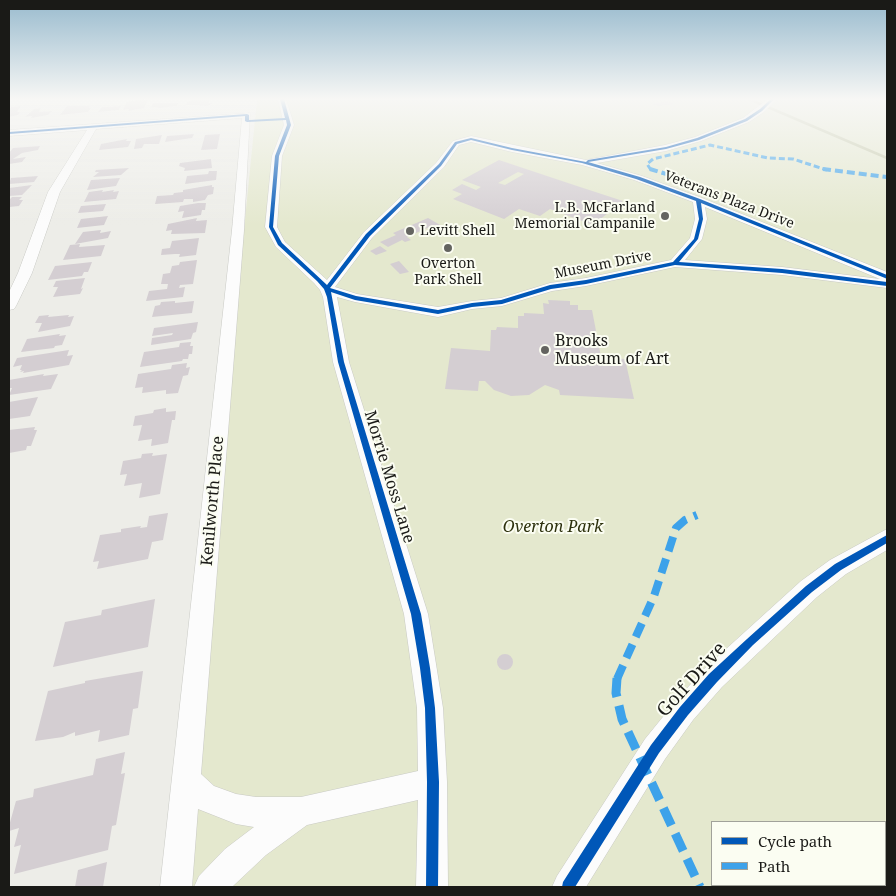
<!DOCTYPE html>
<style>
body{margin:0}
#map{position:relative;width:896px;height:896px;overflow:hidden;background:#edede8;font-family:"Noto Serif",serif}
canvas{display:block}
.frame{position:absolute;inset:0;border:10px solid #1a1a17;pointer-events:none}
.legend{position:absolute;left:711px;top:821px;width:175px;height:65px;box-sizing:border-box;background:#fbfdf2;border:1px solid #a1a29a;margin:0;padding:6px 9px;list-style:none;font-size:15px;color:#1a1a17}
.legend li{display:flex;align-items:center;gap:10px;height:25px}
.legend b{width:25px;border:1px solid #a1a29a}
</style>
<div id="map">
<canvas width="896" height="896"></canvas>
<div class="frame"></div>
<ul class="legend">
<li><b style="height:6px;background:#0057b8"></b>Cycle path</li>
<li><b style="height:6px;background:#3da2ea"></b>Path</li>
</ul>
</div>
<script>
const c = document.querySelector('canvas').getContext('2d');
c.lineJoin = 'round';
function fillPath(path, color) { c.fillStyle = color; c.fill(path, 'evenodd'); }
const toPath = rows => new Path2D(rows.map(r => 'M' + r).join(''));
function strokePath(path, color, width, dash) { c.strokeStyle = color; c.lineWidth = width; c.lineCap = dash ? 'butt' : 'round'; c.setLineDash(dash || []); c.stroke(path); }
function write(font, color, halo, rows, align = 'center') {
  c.font = font + ' "Noto Serif",serif'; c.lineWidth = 4; c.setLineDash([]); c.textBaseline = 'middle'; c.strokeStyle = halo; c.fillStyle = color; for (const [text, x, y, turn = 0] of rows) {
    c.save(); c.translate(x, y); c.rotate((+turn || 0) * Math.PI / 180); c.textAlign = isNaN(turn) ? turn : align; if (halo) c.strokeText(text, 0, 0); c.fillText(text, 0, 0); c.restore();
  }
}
const green = toPath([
 [257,99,887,99,887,887,189,887,242,250],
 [712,822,885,822,885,885,712,885]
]);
const stream = toPath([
 [749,99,887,158]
]);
const building = toPath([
 [140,99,148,100,144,108,128,111,129,109,123,110,127,102],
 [194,99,209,99,209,103,213,103,208,106,186,105,187,102],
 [667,101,674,104,659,106,652,104],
 [153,103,178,103,177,106,160,108,151,107],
 [21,106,17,112,20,112,18,115,9,117,9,109,11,107],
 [67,106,90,106,89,108,91,108,88,112,60,115],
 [121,106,119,110,98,112,102,107],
 [41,108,39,112,52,111,48,115,31,118,32,116,25,117,34,109],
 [194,134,192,138,165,142,167,136],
 [220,134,217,149,201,150,205,135],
 [162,135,159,144,144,144,142,148,134,149,136,139],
 [127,139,126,141,131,141,128,147,99,150,101,144],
 [40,146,38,150,22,153,13,159,26,157,22,162,9,164,9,153,13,148],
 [211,159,212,168,184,171,185,168,179,166,180,163],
 [499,160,577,186,623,201,593,225,550,209,540,216,519,209,504,219,453,199,462,194,452,190,462,184,476,190,481,187,462,180],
 [518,172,524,174,505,185,498,183],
 [129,168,121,175,93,177,99,172,95,172,96,170],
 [209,171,217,171,216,180,185,184,187,176,208,174],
 [38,176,34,182,9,184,11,178],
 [120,178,116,186,87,190,91,180],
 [32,185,22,195,9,196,9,188],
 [212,185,212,187,214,187,213,194,208,195,205,200,193,202,193,199,184,199,183,202,155,204,157,196,173,195,174,193,183,192,183,190],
 [103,190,102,192,114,190,113,192,119,191,116,199,84,202,89,192],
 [12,197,22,197,19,200,23,200,19,206,9,207,9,200],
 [198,203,206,203,205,210,202,210,201,215,182,218,184,211,178,212,180,206],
 [106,204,103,211,78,213,81,206],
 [108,216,104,225,77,228,81,219],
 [197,218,196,221,207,220,205,233,171,234,172,230,166,231,168,224],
 [428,218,442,226,436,228,432,226,407,237,411,240,405,242,402,240,388,247,380,242,396,235,393,233],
 [101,230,100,233,111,231,108,238,75,244,83,232],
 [199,238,196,255,179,257,180,254,175,254,161,255,162,249,170,248,172,241],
 [80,244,79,247,105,245,101,256,63,260,70,245],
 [380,246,387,251,376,255,370,251],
 [197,260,193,284,180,285,179,288,185,287,183,297,146,301,149,291,167,289,168,284,161,284,163,274,170,273,172,266,179,265,180,262],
 [399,261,409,272,400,274,390,264],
 [92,262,88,272,84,272,82,276,48,280,55,266],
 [85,278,81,289,83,288,80,294,53,297,58,287,53,287,56,281],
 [548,300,570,301,570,305,578,305,578,310,592,310,601,357,625,359,634,399,560,395,559,390,545,385,529,395,511,396,494,390,485,381,479,381,478,391,445,389,451,348,490,351,491,330,496,330,497,327,518,328,518,316,524,316,524,313,544,314,543,303,549,304],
 [175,301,175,303,194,301,192,313,152,317,155,306,160,305,161,302],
 [49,315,48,317,69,315,68,317,74,316,70,326,38,332,42,323,35,323,39,316],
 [198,322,196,332,193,333,191,339,151,345,152,338,172,335,173,333,152,336,154,328],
 [60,334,59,336,66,335,62,345,55,346,54,348,21,352,27,339],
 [191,342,190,346,193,346,192,354,189,354,188,359,183,359,182,361,140,367,144,352,179,347,180,343],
 [69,350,67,356,73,355,69,365,23,373,24,371,20,372,22,370,20,370,22,365,13,367,17,358],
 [187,363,186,368,190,367,188,375,183,376,178,393,166,394,166,390,142,393,143,387,135,388,138,374,171,369,172,365],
 [44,374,43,376,58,374,51,389,9,395,12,388,9,388,9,380],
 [38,397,30,416,9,419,9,402],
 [166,408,166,412,176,411,175,420,172,420,168,443,151,446,152,439,138,441,142,425,133,426,135,416,153,413,154,410],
 [35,427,34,430,37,430,31,446,27,446,26,450,9,453,9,430],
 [153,453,152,456,167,454,160,494,139,498,142,483,124,486,127,474,120,475,123,461,141,458,142,454],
 [168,513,163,540,152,542,148,559,97,569,99,561,93,562,100,535,121,532,121,529,141,526,140,528,147,527,149,516],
 [155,599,148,647,53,667,65,622,101,615,102,610],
 '497 662a8 8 0 1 1 16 0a8 8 0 1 1-16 0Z',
 [143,671,138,708,133,709,129,735,98,742,100,730,75,736,75,732,63,737,35,741,48,691,85,683,85,681],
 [125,752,121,774,125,773,116,825,112,826,108,850,14,874,21,845,14,847,19,828,9,831,9,826,16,801,33,797,34,789,93,775,96,759],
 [107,862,103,887,75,887,78,870]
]);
const street = toPath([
 [278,99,286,99,294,125,282,156,277,227,285,242,327,280,364,232,436,163,453,141,471,136,586,160,665,145,695,137,743,118,768,99,777,99,764,112,749,122,701,141,666,151,597,163,642,176,702,198,887,272,887,288,782,275,675,267,586,286,552,291,502,306,472,309,438,317,355,302,337,297,349,362,428,614,443,708,447,782,448,887,416,887,418,800,307,825,266,855,232,887,194,887,199,876,225,849,254,827,236,824,198,809,192,887,160,887,232,230,242,118,96,129,60,192,32,273,16,306,14,309,9,310,9,292,18,273,48,192,87,130,9,136,9,130,250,113,244,230,201,774,214,786,236,794,256,797,301,797,418,771,417,708,404,614,333,362,323,297,320,290,314,283,276,247,265,227,272,156,284,125,278,99],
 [471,142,512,152,582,165,634,180,693,202,695,219,690,238,671,260,586,278,550,283,501,298,472,301,438,307,357,294,335,287,372,238,444,167,459,145,471,142],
 [705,207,880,279,782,267,685,260,702,239,707,219,705,207],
 [887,529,887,550,846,574,817,597,722,687,693,720,665,759,586,887,552,887,557,876,645,739,675,702,704,669,801,581,830,560,887,529]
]);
const quietFar3 = toPath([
 [651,170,647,164,653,159,710,145,768,158,793,159,827,170]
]);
const quietFar2 = toPath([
 [650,169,686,180,711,191],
 [823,169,887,177]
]);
const quietFar1 = toPath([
 [617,679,654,596,676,528,685,520,697,515]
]);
const quiet = toPath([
 [617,678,616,693,622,719,700,887]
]);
const cycleway = toPath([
 [280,99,284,99,291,125,279,156,273,227,282,243,327,285,366,234,439,164,455,142,471,138,512,148,586,162,588,160,666,147,697,138,745,119,760,109,771,99,774,99,762,111,747,121,699,140,666,149,588,162,640,177,700,199,887,275,887,279,885,278,701,203,703,219,698,239,679,262,782,269,887,282,887,286,782,273,675,265,586,284,551,289,502,304,472,307,438,314,355,300,331,292,344,362,421,614,430,668,435,708,439,782,438,887,426,887,427,782,425,708,420,668,411,614,338,362,327,297,324,289,317,281,278,245,269,227,275,156,287,125,286,120,247,122,245,121,245,116,9,134,9,132,247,114,249,115,249,120,285,118,280,99],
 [471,140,512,150,582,163,636,179,696,201,699,219,694,239,673,262,586,280,550,285,501,300,472,303,438,310,356,296,330,288,370,236,441,166,457,144,471,140],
 [887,535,887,543,841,570,812,592,753,645,717,682,688,715,659,753,575,887,562,887,563,882,651,745,680,707,709,674,747,639,806,586,835,564,887,535]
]);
const markers = [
 [665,216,5,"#646460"],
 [410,231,5,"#646460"],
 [448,248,5,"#646460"],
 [545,350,5,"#646460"]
];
const farStreetnames = [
 ["Veterans Plaza Drive",729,200,21],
 ["Museum Drive",603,265,-11]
];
const farPoinames = [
 ["L.B. McFarland",655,208],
 ["Memorial Campanile",655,224],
 ["Levitt Shell",420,231,"left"],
 ["Overton",448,264,"center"],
 ["Park Shell",448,280,"center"]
];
const poiNames = [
 ["Brooks",555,341],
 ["Museum of Art",555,359]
];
const streetNames = [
 ["Morrie Moss Lane",389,477,73],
 ["Kenilworth Place",213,501,-85]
];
const parkNames = [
 ["Overton Park",553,527]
];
const nearStreetnames = [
 ["Golf Drive",692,680,-48]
];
fillPath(green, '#e4e8ce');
strokePath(stream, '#c2c6a6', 2.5);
fillPath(building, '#d4ced2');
strokePath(street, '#c9cac5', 1);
fillPath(street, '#fcfcfc');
strokePath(quietFar3, '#3da2ea', 3, [6, 3]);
strokePath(quietFar2, '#3da2ea', 4, [8, 4]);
strokePath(quietFar1, '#3da2ea', 8, [15, 8]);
strokePath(quiet, '#3da2ea', 9, [19, 9]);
fillPath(cycleway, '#0057b8');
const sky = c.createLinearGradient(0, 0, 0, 225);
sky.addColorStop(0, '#99bbce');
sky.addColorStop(0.44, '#f7f7f5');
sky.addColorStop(1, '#f7f7f500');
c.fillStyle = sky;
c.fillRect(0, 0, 896, 225);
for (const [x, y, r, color] of markers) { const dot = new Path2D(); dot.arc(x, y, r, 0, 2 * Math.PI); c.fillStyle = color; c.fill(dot); strokePath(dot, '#fbfdf2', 2); }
write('14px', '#1a1a17', '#fbfdf2', farStreetnames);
write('14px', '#1a1a17', '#fbfdf2', farPoinames, 'right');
write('16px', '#1a1a17', '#fbfdf2', poiNames, 'left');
write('16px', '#1a1a17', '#fbfdf2', streetNames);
write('italic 16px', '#2d310d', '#fbfdf2', parkNames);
write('19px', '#1a1a17', '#fbfdf2', nearStreetnames);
</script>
